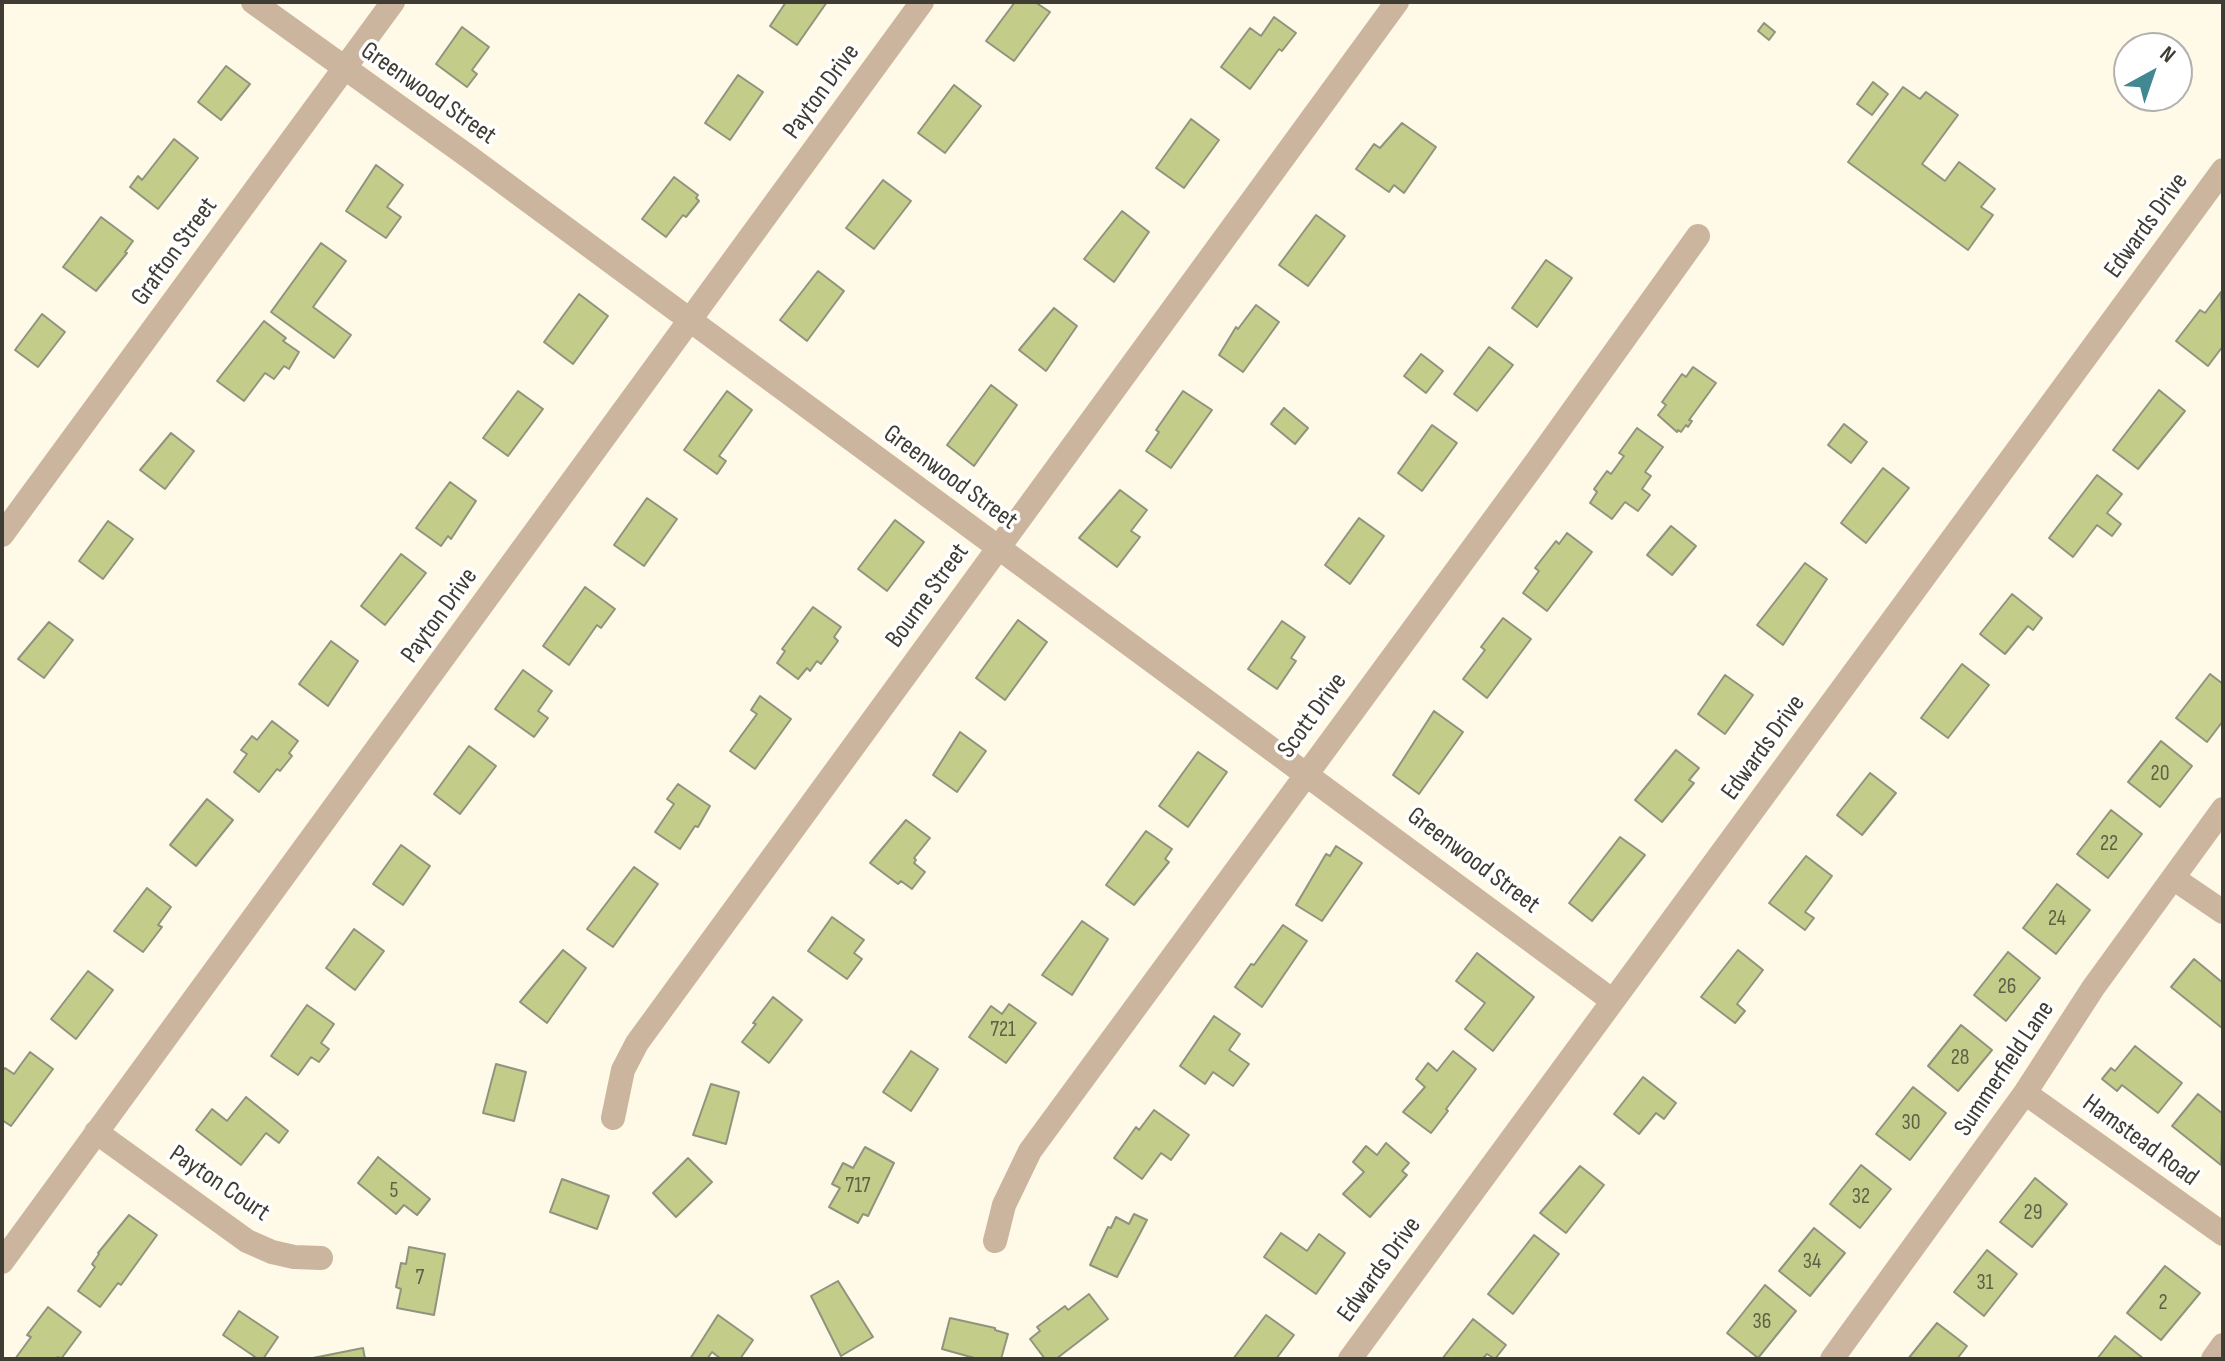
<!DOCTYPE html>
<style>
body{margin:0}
#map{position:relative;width:2225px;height:1361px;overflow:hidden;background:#fff9e7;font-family:"Sofia Sans Condensed",sans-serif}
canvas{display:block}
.frame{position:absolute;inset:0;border:4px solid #3e3c33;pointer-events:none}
.north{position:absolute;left:2113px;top:32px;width:80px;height:80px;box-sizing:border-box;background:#fff;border:2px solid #b2b1ad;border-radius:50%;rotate:40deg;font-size:22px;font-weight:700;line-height:32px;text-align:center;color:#3e3c33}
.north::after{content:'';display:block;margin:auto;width:28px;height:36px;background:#428892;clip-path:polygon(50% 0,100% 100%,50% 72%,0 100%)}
</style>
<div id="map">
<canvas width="2225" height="1361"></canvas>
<div class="frame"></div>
<div class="north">N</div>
</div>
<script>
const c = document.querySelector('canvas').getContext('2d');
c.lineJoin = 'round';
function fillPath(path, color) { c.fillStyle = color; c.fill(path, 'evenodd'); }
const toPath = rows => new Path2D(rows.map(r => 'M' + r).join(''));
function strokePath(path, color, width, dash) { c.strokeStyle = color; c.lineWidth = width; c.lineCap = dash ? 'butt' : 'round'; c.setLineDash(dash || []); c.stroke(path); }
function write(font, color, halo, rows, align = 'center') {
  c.font = font + ' "Sofia Sans Condensed",sans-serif'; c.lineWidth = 7; c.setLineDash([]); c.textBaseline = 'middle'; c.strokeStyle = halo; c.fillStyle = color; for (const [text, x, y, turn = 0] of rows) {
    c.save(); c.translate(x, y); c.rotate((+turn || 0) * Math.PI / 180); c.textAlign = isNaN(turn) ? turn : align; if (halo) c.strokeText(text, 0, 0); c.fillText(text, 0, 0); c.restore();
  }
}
const building = toPath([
 [786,2,827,2,797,45,770,26,786,2],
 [1015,2,1035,2,1050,12,1014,61,986,41,1015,2],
 [1274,17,1296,33,1282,51,1279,49,1250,89,1221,67,1250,28,1261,36,1274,17],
 [1764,23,1775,32,1769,40,1758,31,1764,23],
 [462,27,489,47,472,70,477,74,467,87,436,64,462,27],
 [226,66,250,84,221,120,198,102,226,66],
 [738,75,763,92,730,140,705,123,738,75],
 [1873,82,1888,94,1872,115,1857,104,1873,82],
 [954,85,981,106,945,153,918,133,954,85],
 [1903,87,1920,99,1926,92,1958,115,1922,164,1945,181,1959,162,1995,189,1981,207,1993,215,1968,250,1848,162,1903,87],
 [1191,119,1219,140,1184,188,1156,168,1191,119],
 [1402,123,1436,147,1404,193,1394,185,1389,192,1356,169,1374,144,1380,148,1402,123],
 [174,139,198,158,158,209,130,187,138,176,142,180,174,139],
 [376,165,403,185,387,207,401,217,386,238,346,211,376,165],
 [674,177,698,195,696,198,699,201,686,217,683,215,666,237,642,219,674,177],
 [883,180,911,201,874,249,846,228,883,180],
 [1122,211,1149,232,1114,282,1084,259,1122,211],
 [1316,215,1345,236,1308,286,1279,265,1316,215],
 [101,217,133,241,125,252,127,253,96,291,63,267,101,217],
 [321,243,346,261,313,307,351,335,334,358,271,312,321,243],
 [1546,260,1572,278,1537,327,1512,308,1546,260],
 [818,271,844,291,807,341,780,320,818,271],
 [2221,292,2223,346,2208,366,2176,341,2200,310,2205,313,2221,292],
 [579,294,608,316,573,364,544,342,579,294],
 [1256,305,1279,322,1243,372,1219,355,1236,327,1238,329,1256,305],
 [1054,308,1077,326,1046,371,1019,350,1054,308],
 [42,314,65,332,38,367,15,350,42,314],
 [264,321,286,338,283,341,299,352,289,369,284,366,274,379,265,373,244,401,217,381,264,321],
 [1489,347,1513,365,1477,411,1454,394,1489,347],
 [1421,354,1443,371,1426,393,1404,376,1421,354],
 [1693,367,1716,383,1689,420,1692,421,1688,427,1686,425,1681,432,1678,430,1677,432,1658,415,1666,405,1662,402,1682,374,1686,377,1693,367],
 [991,385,1017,405,974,466,947,445,991,385],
 [2159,390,2185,411,2138,469,2113,450,2159,390],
 [518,391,543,409,508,456,483,438,518,391],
 [727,391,752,410,719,456,726,461,717,474,684,450,727,391],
 [1183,391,1212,410,1171,468,1146,451,1159,432,1156,430,1183,391],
 [1284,408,1308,428,1295,444,1271,424,1284,408],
 [1844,424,1867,442,1851,463,1828,445,1844,424],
 [1432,425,1457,443,1422,491,1398,473,1432,425],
 [1637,428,1663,447,1645,472,1651,476,1642,489,1650,495,1638,511,1625,502,1612,519,1590,503,1597,492,1594,489,1607,471,1611,474,1624,456,1619,453,1637,428],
 [171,433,194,451,165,489,140,470,171,433],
 [1883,468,1909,488,1866,543,1841,523,1883,468],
 [2097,475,2122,494,2107,513,2121,524,2112,536,2097,525,2073,557,2049,538,2097,475],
 [450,482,476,501,451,539,448,536,441,546,416,528,450,482],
 [1120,490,1147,510,1131,531,1140,537,1117,567,1079,538,1120,490],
 [647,498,677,519,644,566,614,545,647,498],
 [1359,518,1384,536,1350,584,1325,565,1359,518],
 [895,520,924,542,887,591,858,569,895,520],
 [108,521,133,539,103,579,79,561,108,521],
 [1671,526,1696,546,1672,575,1647,555,1671,526],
 [1567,533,1592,552,1547,611,1523,593,1539,571,1535,568,1556,541,1559,544,1567,533],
 [401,554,426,573,385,625,361,606,401,554],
 [1805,563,1827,579,1783,645,1757,625,1805,563],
 [585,587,615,609,601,628,597,625,569,665,543,646,585,587],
 [2012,594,2042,618,2033,630,2028,626,2005,654,1980,634,2012,594],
 [813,607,841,627,834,637,838,641,821,664,817,661,810,671,807,668,798,679,777,663,785,651,782,649,813,607],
 [1503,618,1531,639,1487,698,1463,679,1485,650,1481,647,1503,618],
 [1018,620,1047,642,1005,700,976,678,1018,620],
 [1282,621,1305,637,1291,658,1296,661,1277,689,1248,669,1282,621],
 [49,622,73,640,44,678,18,659,49,622],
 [331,641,358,661,328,706,299,684,331,641],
 [1962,664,1989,685,1948,738,1921,718,1962,664],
 [523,670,552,691,538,711,548,718,534,737,495,709,523,670],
 [2210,674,2223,684,2223,721,2207,742,2176,718,2210,674],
 [1725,675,1753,695,1725,734,1698,714,1725,675],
 [760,696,791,719,755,769,730,751,757,714,751,710,760,696],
 [1434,711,1463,732,1419,794,1393,775,1434,711],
 [272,721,298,741,289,753,292,756,280,771,277,769,259,792,234,772,247,754,241,750,252,736,257,740,272,721],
 [960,732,986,751,957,792,933,775,960,732],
 [2161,741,2192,766,2160,807,2128,782,2161,741],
 [469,746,496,766,460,814,434,794,469,746],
 [1676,750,1699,768,1689,780,1694,783,1662,822,1635,800,1676,750],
 [1198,752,1227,772,1188,827,1159,806,1198,752],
 [1870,773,1896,793,1862,835,1837,815,1870,773],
 [678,784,710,806,698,827,695,826,680,849,655,832,674,804,667,799,678,784],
 [207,799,233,820,196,866,170,845,207,799],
 [2111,810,2142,834,2108,878,2077,854,2111,810],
 [906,820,930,838,914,858,916,860,914,863,925,872,912,889,901,881,898,884,870,863,906,820],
 [1146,831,1172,849,1165,859,1169,862,1134,905,1106,885,1146,831],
 [1620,837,1645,855,1592,921,1569,903,1620,837],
 [401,845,430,866,403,905,373,884,401,845],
 [1336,846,1362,863,1322,921,1296,905,1326,854,1330,856,1336,846],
 [1806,856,1832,876,1805,912,1814,918,1805,930,1769,903,1806,856],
 [634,867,658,884,613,947,587,929,634,867],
 [2057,884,2090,910,2056,954,2023,928,2057,884],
 [147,888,171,907,158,925,162,927,143,952,114,931,147,888],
 [832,917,864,940,854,953,862,959,847,979,808,951,832,917],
 [1082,921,1108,939,1072,995,1042,975,1082,921],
 [1283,925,1307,941,1262,1007,1235,987,1251,964,1254,965,1283,925],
 [354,929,384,951,355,990,326,968,354,929],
 [563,950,586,968,547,1023,520,1002,563,950],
 [1738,950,1763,970,1737,1004,1745,1011,1735,1023,1701,997,1738,950],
 [2008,952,2040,978,2006,1021,1974,995,2008,952],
 [1477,953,1534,997,1493,1051,1465,1029,1485,1003,1456,981,1477,953],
 [2194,959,2223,983,2222,1028,2171,987,2194,959],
 [88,971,113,990,76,1039,51,1019,88,971],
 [773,997,802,1020,769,1063,742,1042,756,1024,753,1023,773,997],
 [1009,1004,1036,1023,1006,1063,969,1037,991,1006,1002,1014,1009,1004],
 [307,1005,334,1024,321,1043,329,1049,319,1062,311,1057,298,1075,271,1056,307,1005],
 [1214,1016,1240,1034,1229,1050,1249,1064,1233,1086,1213,1072,1205,1084,1180,1066,1214,1016],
 [1961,1025,1992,1050,1958,1091,1928,1066,1961,1025],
 [2135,1046,2182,1083,2158,1113,2122,1085,2117,1091,2102,1079,2111,1068,2115,1071,2135,1046],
 [911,1051,938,1069,911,1111,883,1092,911,1051],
 [1453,1051,1476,1069,1446,1109,1448,1111,1431,1133,1403,1112,1425,1087,1416,1079,1428,1063,1437,1071,1453,1051],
 [30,1052,53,1069,11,1126,2,1120,2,1071,5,1068,14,1074,30,1052],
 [496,1064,526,1072,514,1121,483,1113,496,1064],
 [1643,1077,1676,1103,1664,1119,1656,1113,1639,1134,1614,1114,1643,1077],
 [711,1084,739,1092,726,1144,693,1135,711,1084],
 [1913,1087,1946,1113,1910,1160,1876,1134,1913,1087],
 [2198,1094,2223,1114,2221,1165,2172,1126,2198,1094],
 [246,1097,288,1131,279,1143,266,1133,241,1165,196,1130,212,1109,227,1121,246,1097],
 [1154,1110,1189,1135,1171,1160,1161,1153,1142,1179,1114,1158,1136,1127,1139,1130,1154,1110],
 [1386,1143,1409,1163,1402,1171,1407,1175,1370,1217,1343,1194,1364,1172,1353,1162,1366,1146,1377,1155,1386,1143],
 [865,1147,894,1163,868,1216,863,1214,858,1223,829,1207,840,1188,832,1184,843,1163,853,1168,865,1147],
 [378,1157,430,1199,417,1215,404,1205,396,1214,358,1183,378,1157],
 [688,1158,712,1182,676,1217,653,1193,688,1158],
 [1861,1165,1891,1189,1860,1228,1830,1204,1861,1165],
 [1580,1166,1604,1185,1566,1233,1540,1213,1580,1166],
 [2035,1178,2067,1204,2032,1247,2000,1222,2035,1178],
 [562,1179,609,1196,597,1229,550,1212,562,1179],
 [1134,1214,1147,1220,1117,1277,1090,1265,1108,1227,1111,1228,1116,1217,1129,1224,1134,1214],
 [129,1215,157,1235,121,1285,118,1283,100,1307,78,1291,95,1267,92,1264,99,1254,98,1253,129,1215],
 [1814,1228,1845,1253,1810,1296,1779,1271,1814,1228],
 [1281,1233,1307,1251,1319,1234,1345,1253,1316,1294,1264,1257,1281,1233],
 [1534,1235,1559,1254,1513,1314,1488,1294,1534,1235],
 [409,1247,445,1254,434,1315,397,1308,401,1289,396,1287,401,1263,406,1264,409,1247],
 [1987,1250,2017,1274,1984,1316,1954,1292,1987,1250],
 [2165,1266,2200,1293,2161,1340,2127,1313,2165,1266],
 [838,1281,873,1337,841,1356,811,1296,838,1281],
 [1765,1285,1796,1311,1758,1358,1727,1333,1765,1285],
 [1089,1294,1108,1319,1056,1359,1045,1359,1030,1339,1040,1331,1037,1327,1065,1306,1068,1310,1089,1294],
 [48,1307,81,1332,61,1359,58,1357,56,1359,15,1359,31,1337,27,1335,48,1307],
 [239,1311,278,1337,263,1359,258,1359,223,1335,239,1311],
 [718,1315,753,1340,740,1359,721,1359,712,1352,707,1359,690,1359,718,1315],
 [1266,1315,1294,1335,1276,1359,1233,1359,1266,1315],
 [950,1318,995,1328,995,1330,1008,1334,1001,1359,978,1359,942,1349,950,1318],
 [1473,1319,1506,1345,1495,1359,1487,1354,1482,1359,1442,1359,1473,1319],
 [1937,1323,1967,1346,1957,1359,1908,1359,1937,1323],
 [2115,1336,2144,1359,2097,1359,2115,1336],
 [363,1348,365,1359,313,1359,313,1358,363,1348]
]);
const minor = toPath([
 [253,2,469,157,1613,1001],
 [2,535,393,2],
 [2173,878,2223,912],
 [2025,1093,2223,1234],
 [613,1118,623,1070,637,1043,1397,2],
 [96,1132,247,1241,272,1252,294,1257,321,1258],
 [995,1241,1004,1205,1030,1151,1536,462,1698,236],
 [2,1262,922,2],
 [1350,1359,2223,170],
 [1832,1359,2025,1093,2093,988,2223,809],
 [2213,1359,2223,1345]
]);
const numberNames = [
 ["20",2160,774],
 ["22",2109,844],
 ["24",2057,919],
 ["26",2007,987],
 ["721",1003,1030],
 ["28",1960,1058],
 ["30",1911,1123],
 ["717",858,1186],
 ["5",394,1191],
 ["32",1861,1197],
 ["29",2033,1213],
 ["34",1812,1262],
 ["7",420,1278],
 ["31",1985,1283],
 ["2",2163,1303],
 ["36",1762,1322]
];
const streetNames = [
 ["Payton Drive",822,92,-54],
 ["Greenwood Street",428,94,35],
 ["Edwards Drive",2147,226,-54],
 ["Grafton Street",175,252,-54],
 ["Greenwood Street",950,478,36],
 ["Bourne Street",928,596,-54],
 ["Payton Drive",440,616,-54],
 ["Scott Drive",1313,716,-54],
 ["Edwards Drive",1764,748,-54],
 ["Greenwood Street",1473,861,37],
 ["Summerfield Lane",2005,1069,-56],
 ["Hamstead Road",2140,1141,36],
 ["Payton Court",219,1184,34],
 ["Edwards Drive",1380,1270,-54]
];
fillPath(building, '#c3cd89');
strokePath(building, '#90947f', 2);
strokePath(minor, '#cbb59e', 24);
write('22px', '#5f6048', null, numberNames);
write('26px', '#3e3c33', '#fff', streetNames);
</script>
